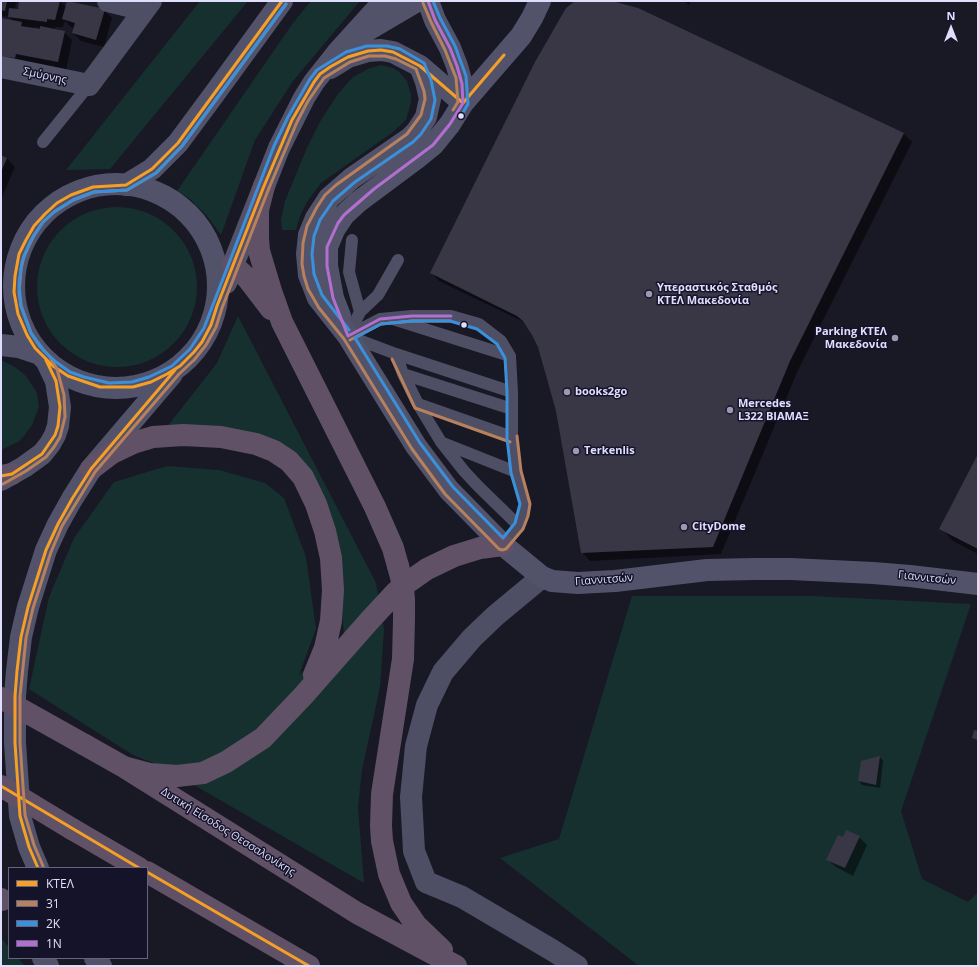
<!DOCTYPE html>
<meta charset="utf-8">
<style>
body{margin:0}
#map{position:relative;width:979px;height:967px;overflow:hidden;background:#191825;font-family:"Open Sans",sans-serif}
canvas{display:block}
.frame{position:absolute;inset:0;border:2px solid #e0defd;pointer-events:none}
.legend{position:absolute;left:8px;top:867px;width:140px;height:92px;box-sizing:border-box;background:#15132a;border:1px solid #66647e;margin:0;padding:5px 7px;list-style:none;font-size:12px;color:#e0defd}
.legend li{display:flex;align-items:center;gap:8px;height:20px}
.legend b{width:20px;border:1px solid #66647e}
.north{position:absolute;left:931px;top:8px;width:40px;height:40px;-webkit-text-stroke:3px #15132a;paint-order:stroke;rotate:0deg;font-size:11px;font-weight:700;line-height:16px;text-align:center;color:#e0defd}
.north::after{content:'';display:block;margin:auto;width:14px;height:18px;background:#e0defd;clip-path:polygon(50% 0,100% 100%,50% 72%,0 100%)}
</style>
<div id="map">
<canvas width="979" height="967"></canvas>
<div class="frame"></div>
<ul class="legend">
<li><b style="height:5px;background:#f59f27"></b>ΚΤΕΛ</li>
<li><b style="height:5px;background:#b6815c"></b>31</li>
<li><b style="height:5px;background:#3a90db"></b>2Κ</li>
<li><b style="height:5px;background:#b36fd0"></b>1Ν</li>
</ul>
<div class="north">N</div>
</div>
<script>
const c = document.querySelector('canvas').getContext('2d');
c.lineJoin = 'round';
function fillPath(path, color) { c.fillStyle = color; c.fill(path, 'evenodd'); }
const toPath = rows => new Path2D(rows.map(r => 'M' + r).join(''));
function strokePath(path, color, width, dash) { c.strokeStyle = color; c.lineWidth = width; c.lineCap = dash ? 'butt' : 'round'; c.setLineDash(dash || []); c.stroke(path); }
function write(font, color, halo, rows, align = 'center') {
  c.font = font + ' "Open Sans",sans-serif'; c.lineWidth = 3; c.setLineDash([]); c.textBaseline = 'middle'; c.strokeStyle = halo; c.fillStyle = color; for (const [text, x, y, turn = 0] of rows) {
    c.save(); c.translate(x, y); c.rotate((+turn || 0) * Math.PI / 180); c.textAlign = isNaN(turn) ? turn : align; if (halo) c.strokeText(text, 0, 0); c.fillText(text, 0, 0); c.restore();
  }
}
const green = toPath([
 [200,1,248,1,110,169,66,170],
 [311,1,360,1,293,81,255,140,221,235,207,216,189,198,177,191,293,23],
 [381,65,393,68,399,72,407,81,411,95,411,102,406,120,393,132,321,183,307,202,300,216,296,230,282,230,281,220,285,201,306,150,321,120,338,94,353,77,370,68],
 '37 287a80 80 0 1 1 160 0a80 80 0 1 1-160 0Z',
 [238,316,376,583,384,630,380,687,362,770,358,807,364,883,161,766,133,755,29,689,49,597,74,538,114,482,167,466,219,470,265,483,284,498,306,557,316,629,299,675,344,636,338,552,307,469,166,428,217,363],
 [1,360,15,367,26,376,37,393,39,407,32,425,24,436,18,442,1,450],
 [632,596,812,596,971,604,901,811,922,879,968,902,978,892,978,961,974,966,639,966,500,858,559,839],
 [1,938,9,947,9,958,18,958,25,966,1,966]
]);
const shadow = toPath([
 [1,1,16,1,15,10,19,11,20,1,60,1,66,7,104,10,112,18,104,47,81,41,73,33,74,28,71,27,65,21,63,27,55,27,55,30,64,32,72,40,66,70,1,62,1,19,13,21,9,17,1,16],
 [34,27,41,28,40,30,33,29],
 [577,1,602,1,904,134,912,142,798,370,721,554,590,561,582,552,557,411,539,346,526,323,439,281,431,272,566,8,572,3],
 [683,1,691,1,689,5],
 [1,156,7,158,15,167,1,199],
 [978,457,978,554,953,541,941,528],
 [880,757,883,761,880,788,862,785,859,781],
 [859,837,867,845,853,876,836,867,827,859,843,838]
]);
const building = toPath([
 [1,1,7,1,5,11,1,10],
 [19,1,60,1,55,20,47,19,47,22,8,17,9,8,18,9],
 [67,1,105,9,96,40,72,33,75,23,62,19],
 [575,1,612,1,638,8,904,133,790,361,713,547,581,553,556,411,538,347,532,335,523,321,517,316,430,273,535,62,566,8],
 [1,18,22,22,21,26,40,29,40,26,65,31,58,62,16,54,15,58,1,56],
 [1,155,7,158,1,172],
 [978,454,978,549,939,529],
 [974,730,978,731,978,740,972,738],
 [880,756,876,785,858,781,861,761],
 [846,830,860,836,845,868,826,860,838,835,843,837]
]);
const lane = toPath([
 [43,142,89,85],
 [352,240,349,272,360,312],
 [396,320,510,356],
 [348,336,380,319,412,316,451,316,479,324,501,341,510,356,512,392,512,437,516,472,525,504,523,515,519,526,503,545],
 [348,336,360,312,378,295,398,260],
 [351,337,396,354,512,392],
 [396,354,403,374,418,404,441,442,464,471,478,486,519,526],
 [403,374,512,409],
 [418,404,512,437],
 [443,443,516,472]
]);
const street = toPath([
 [108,1,144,10],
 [1,67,89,85,151,1],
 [542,577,495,616,472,638,443,672,427,705,416,746,411,797,414,851,426,882,462,897,552,950,577,966]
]);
const secondary = toPath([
 [366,31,417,1],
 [420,66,426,82,430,99,426,117,417,131,410,138,352,178,329,198,316,218,309,235,307,254,309,275,318,298,348,336,416,446,449,490,503,545,542,577,552,581,578,583,615,581,707,570,754,569,791,569,873,573,910,576,978,584],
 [330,68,348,57,368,51,381,50,393,52,420,66,463,103],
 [463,103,521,36,532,18,540,1],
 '14 286a102 102 0 1 1 204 0a102 102 0 1 1-204 0Z',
 [126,185,152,169,178,143,215,93,282,1],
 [226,283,279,148,304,98,314,82,337,53,384,1],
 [340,316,333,298,327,266,327,247,334,230,344,215,358,202,417,158,433,145,450,124,463,103,462,84,457,66,450,48,435,20,428,1],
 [1,345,19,347,40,354],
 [1,480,24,467,42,454,50,444,55,435,58,426,60,407,56,381,46,360],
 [38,868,29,847,20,816,15,743,15,696,17,671,21,637,28,607,46,550,58,524,72,499,91,469,172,374],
 [43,958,48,966],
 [95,958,101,966]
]);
const highway = toPath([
 [264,186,258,210,258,239,259,251,271,291,282,322,375,507,393,548,398,566],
 [233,265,248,279,271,309],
 [91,469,112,453,133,443,153,437,183,435,221,437,256,444,274,451,289,461,303,477,316,504,325,531,331,558,333,590,331,621,325,648,314,675],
 [1,476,12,474],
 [404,619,403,659,382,794,381,826,382,841,389,874,401,903,416,925,442,950],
 [85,745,124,767,357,913,456,966],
 [124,767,150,774,177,776,203,773,226,762,263,738,303,696,370,620,396,592,407,583,427,569,454,556,480,548,503,545],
 [72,829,139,868],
 [147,872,309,966],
 [1,899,2,900]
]);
const highwayBridge = toPath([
 [398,566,402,581,404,599,404,619],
 [1,698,85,745],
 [1,786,72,829]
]);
const bus1 = toPath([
 [282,1,178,143,152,169,126,185,93,187,71,195,57,203,45,214,34,226,26,240,19,254,15,276,14,292,18,314,27,335,35,348,53,366,68,376,100,387,133,387,151,382,167,374,180,366,194,352,202,342,211,325,217,306,264,186,292,120,314,82,320,74,330,67,348,57,368,51,381,50,393,52,420,66,463,103],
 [463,103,504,55],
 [1,476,12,474,42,454,55,435,58,426,60,407,56,381,46,360],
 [1,786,139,868],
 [38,868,29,847,20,816,15,743,15,696,17,671,21,637,28,607,46,550,58,524,72,499,91,469,175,370],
 [147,872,309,966]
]);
const bus2 = toPath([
 [423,3,431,22,445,50,456,78,458,102,453,110],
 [350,340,381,324,412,321,451,321],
 [392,359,415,408,510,442],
 [3,484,26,471,46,457,54,447,60,437,65,417,64,395,57,369,50,357,39,345,31,333,21,306,19,292,21,269,24,256,34,235,43,222,54,212,73,200,94,192,127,190,156,173,182,146,286,4],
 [43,866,34,845,25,815,20,743,20,696,26,638,33,608,51,552,62,526,95,472,179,374,194,360,206,345,216,327,222,308,269,188,297,122,308,101,324,78,350,62,369,56,385,56,396,59,416,69,424,91,425,99,421,115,407,134,336,185,325,195,317,207,307,226,303,243,302,264,304,276,308,289,319,308,344,339,412,449,445,494,499,549,502,550,506,549,523,529,528,516,530,504,521,471,517,436]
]);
const bus3 = toPath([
 [433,1,440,18,455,46,466,76,468,104,461,116],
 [286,4,182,146,156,173,127,190,94,192,73,200,54,212,43,222,30,242,22,262,19,284,21,306,31,333,44,351,56,362,70,372,84,377,109,383,132,382,149,377,172,366,190,349,204,328,274,146,288,117,310,79,317,70,346,52,367,46,387,46,400,49,424,63,431,80,435,100,431,119,421,134,413,142,355,182,333,201,320,220,314,236,312,254,314,274,322,295,349,330],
 [412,321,450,321,477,329,497,344,505,358,507,392,507,438,511,473,520,504,515,523,503,538,453,487,420,443,355,338,381,324,412,321]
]);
const bus4 = toPath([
 [428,1,435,20,450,48,457,66,462,84,463,103,450,124,433,145,374,189,344,215,338,223,327,247,327,266,333,298,348,336,380,319,412,316,451,316]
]);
const markers = [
 [461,116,3.5,"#e0defd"],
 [649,294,4,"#9a99b1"],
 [464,325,3.5,"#e0defd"],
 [895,338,4,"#9a99b1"],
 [567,392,4,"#9a99b1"],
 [730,410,4,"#9a99b1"],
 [576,451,4,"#9a99b1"],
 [684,527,4,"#9a99b1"]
];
const streetNames = [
 ["Σμύρνης",45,76,12],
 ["Γιαννιτσών",927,578,6],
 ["Γιαννιτσών",604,580,-4],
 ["Δυτική Είσοδος Θεσσαλονίκης",228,832,32]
];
const poiNames = [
 ["Υπεραστικός Σταθμός",657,288],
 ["ΚΤΕΛ Μακεδονία",657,301],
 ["Parking ΚΤΕΛ",887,332,"right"],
 ["Μακεδονία",887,345,"right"],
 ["books2go",575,392],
 ["Mercedes",738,404],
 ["L322 ΒΙΑΜΑΞ",738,417],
 ["Terkenlis",584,451],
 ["CityDome",692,527]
];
fillPath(green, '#16302f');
fillPath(shadow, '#0007');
fillPath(building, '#393746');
strokePath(lane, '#4e4e65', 12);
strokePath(street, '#4e4e65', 22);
strokePath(secondary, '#52536a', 22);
strokePath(highway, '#605166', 22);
strokePath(highwayBridge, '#605166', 22);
strokePath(bus1, '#f59f27', 3);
strokePath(bus2, '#b6815c', 3);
strokePath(bus3, '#3a90db', 3);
strokePath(bus4, '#b36fd0', 3);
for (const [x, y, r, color] of markers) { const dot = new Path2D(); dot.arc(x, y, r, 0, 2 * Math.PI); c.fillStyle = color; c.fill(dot); strokePath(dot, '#15132a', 1.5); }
write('11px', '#e0defd', '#15132a', streetNames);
write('bold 11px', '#e0defd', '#15132a', poiNames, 'left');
</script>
